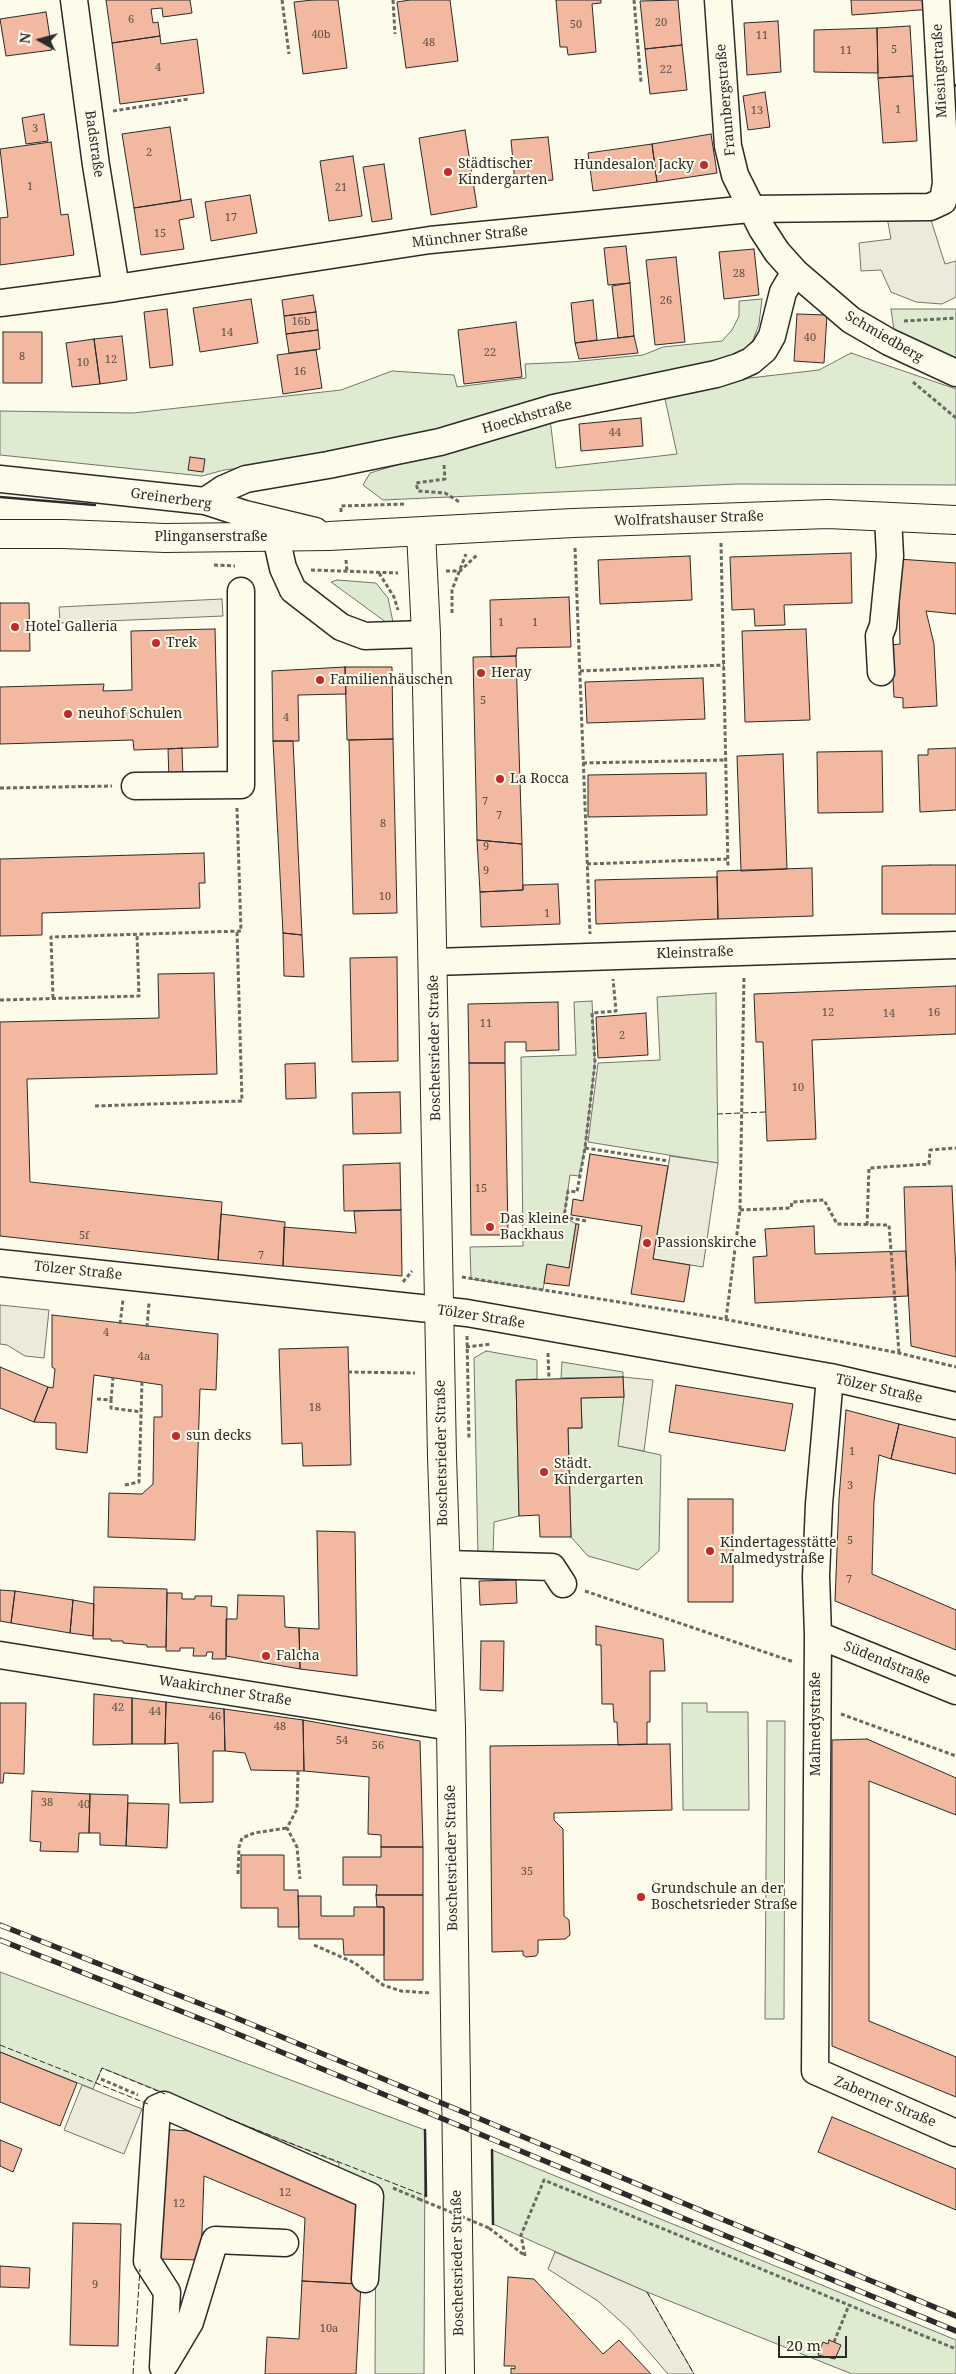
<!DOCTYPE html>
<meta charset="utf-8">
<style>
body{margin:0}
#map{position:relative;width:956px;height:2374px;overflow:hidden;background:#fdfbea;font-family:"Noto Serif",serif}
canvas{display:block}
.north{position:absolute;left:15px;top:15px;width:50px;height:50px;-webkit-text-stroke:4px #fdfbea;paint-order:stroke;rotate:277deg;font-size:14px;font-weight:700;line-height:20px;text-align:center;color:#2b2b2b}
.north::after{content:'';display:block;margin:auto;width:18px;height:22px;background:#2b2b2b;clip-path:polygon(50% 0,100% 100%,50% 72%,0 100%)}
.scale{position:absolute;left:778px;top:2336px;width:69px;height:22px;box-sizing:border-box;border:2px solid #2b2b2b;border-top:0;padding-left:6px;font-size:15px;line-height:18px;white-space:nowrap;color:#2b2b2b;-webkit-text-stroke:4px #fdfbea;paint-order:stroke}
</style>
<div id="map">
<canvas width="956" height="2374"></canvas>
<div class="north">N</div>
<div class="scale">20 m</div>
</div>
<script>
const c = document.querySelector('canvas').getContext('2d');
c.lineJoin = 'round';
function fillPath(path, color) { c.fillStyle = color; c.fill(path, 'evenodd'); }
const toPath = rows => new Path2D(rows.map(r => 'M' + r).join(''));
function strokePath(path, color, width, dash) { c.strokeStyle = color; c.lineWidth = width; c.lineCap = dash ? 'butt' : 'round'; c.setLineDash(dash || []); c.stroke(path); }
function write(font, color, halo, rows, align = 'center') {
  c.font = font + ' "Noto Serif",serif'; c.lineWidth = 4; c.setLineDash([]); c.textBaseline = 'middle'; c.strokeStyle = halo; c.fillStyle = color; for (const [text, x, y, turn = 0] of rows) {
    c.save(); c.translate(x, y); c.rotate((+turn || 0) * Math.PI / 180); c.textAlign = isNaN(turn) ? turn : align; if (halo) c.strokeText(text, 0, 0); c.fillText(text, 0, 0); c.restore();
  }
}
const green = toPath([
 [762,299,759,324,753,340,738,355,432,435,322,459,224,470,202,476,0,455,0,411,133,413,341,390,392,371,454,375,457,387,526,378,525,364,571,362,643,355,663,347,722,341,732,330,739,316,739,301,762,299],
 [891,309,956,309,956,360,895,337,891,309],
 [851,353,956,389,956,485,737,484,383,500,363,485,370,473,550,419,556,468,677,454,665,399,741,379,819,370,851,353],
 [337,580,376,583,388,598,393,622,387,623,383,620,331,582,337,580],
 [716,993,718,1163,588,1142,598,1063,660,1060,657,997,716,993],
 [592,1001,595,1063,585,1148,579,1176,570,1175,564,1217,576,1224,569,1268,547,1265,543,1290,471,1279,470,1247,523,1246,521,1057,576,1055,574,1002,592,1001],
 [486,1351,537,1360,537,1379,516,1380,519,1516,494,1522,493,1557,478,1556,474,1358,486,1351],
 [562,1362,623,1372,623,1377,561,1378,562,1362],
 [624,1397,619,1446,661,1455,659,1551,638,1570,588,1556,571,1537,568,1428,582,1428,581,1398,624,1397],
 [682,1703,707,1703,707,1712,748,1712,749,1810,683,1810,682,1703],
 [767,1721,785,1721,784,2019,765,2019,767,1721],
 [0,1972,425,2130,424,2374,375,2374,376,2193,337,2178,339,2163,102,2068,93,2089,0,2052,0,1972],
 [492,2150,956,2340,956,2374,852,2374,647,2292,493,2224,492,2150]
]);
const parking = toPath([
 [929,214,945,264,956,261,956,297,942,304,916,302,891,292,881,270,861,271,859,243,891,239,887,217,929,214],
 [222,599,223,616,60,623,59,607,222,599],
 [670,1156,718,1163,703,1267,653,1259,670,1156],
 [0,1305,49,1310,44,1358,25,1356,7,1345,0,1344,0,1305],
 [623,1377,653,1380,644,1451,618,1446,624,1397,623,1377],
 [82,2085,142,2109,124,2154,64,2130,82,2085],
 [555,2252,647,2292,694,2374,668,2374,629,2329,598,2301,548,2269,555,2252]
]);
const building = toPath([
 [106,0,190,0,192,13,163,17,162,8,151,9,153,23,158,22,160,36,112,43,106,0],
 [313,0,338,0,347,68,303,74,294,2,313,0],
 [410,0,450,0,458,61,406,68,397,2,410,0],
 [556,0,601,0,601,3,592,4,596,52,568,55,567,47,560,47,556,0],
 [678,0,682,45,645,49,640,1,678,0],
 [851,0,932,0,933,9,852,15,851,0],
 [46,12,52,50,6,56,0,19,46,12],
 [778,21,781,72,747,75,744,23,778,21],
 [910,26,913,76,878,78,877,28,910,26],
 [877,28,878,73,814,72,814,30,877,28],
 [160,36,161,44,197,39,204,93,120,104,112,43,160,36],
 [682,45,687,90,650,94,645,49,682,45],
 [913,76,917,141,883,143,878,78,913,76],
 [765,92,770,127,748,130,743,96,765,92],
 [44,114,48,141,26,144,22,118,44,114],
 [170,127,181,201,134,208,122,134,170,127],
 [465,130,477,207,431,215,419,138,465,130],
 [711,134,717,173,657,182,652,144,711,134],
 [548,137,553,180,515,183,511,140,548,137],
 [51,142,61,215,68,214,74,255,0,265,0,218,8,217,0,149,51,142],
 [652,144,657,182,593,191,588,153,652,144],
 [353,156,362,216,329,221,320,161,353,156],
 [384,164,392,219,372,222,363,167,384,164],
 [250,195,257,233,211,241,205,202,250,195],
 [191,199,194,217,179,220,184,249,141,255,134,208,191,199],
 [626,246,630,283,608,285,604,248,626,246],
 [754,249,759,295,724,299,719,252,754,249],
 [676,257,685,342,655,345,646,260,676,257],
 [630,283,634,336,618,338,612,286,630,283],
 [313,295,316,312,284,316,282,300,313,295],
 [251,299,258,343,200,352,193,308,251,299],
 [593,300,597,340,575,343,571,303,593,300],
 [167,309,173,365,150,368,144,312,167,309],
 [316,312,318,330,286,334,284,316,316,312],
 [797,314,827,315,824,363,794,361,797,314],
 [516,322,522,377,464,384,458,330,516,322],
 [318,330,320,349,289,353,286,334,318,330],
 [3,332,42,332,42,383,3,383,3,332],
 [122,336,127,380,100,384,94,339,122,336],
 [634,336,638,353,579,359,575,343,634,336],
 [94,339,100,384,72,387,66,343,94,339],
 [316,350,322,388,283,394,277,355,316,350],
 [641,418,643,446,581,451,579,424,641,418],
 [190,457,205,459,203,472,188,470,190,457],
 [851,553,852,603,784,605,785,625,755,626,754,609,732,610,730,557,851,553],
 [690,556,692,600,600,604,598,560,690,556],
 [898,559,956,563,956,614,926,611,934,644,937,706,903,708,903,698,894,697,891,645,900,644,899,604,893,601,898,559],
 [569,597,571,647,517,648,516,656,491,657,490,600,569,597],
 [0,603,29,603,30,651,0,651,0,603],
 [215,629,218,747,134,750,133,740,0,744,0,687,104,684,103,691,132,690,131,631,215,629],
 [806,629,810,720,745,722,742,631,806,629],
 [516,656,522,844,477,840,473,657,516,656],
 [345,667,392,667,393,739,347,740,345,667],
 [345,667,346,694,298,695,299,741,273,741,272,671,345,667],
 [703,678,705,719,587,723,585,682,703,678],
 [393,739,397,913,353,914,349,740,393,739],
 [273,741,293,741,302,935,283,933,273,741],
 [182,748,183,779,169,779,168,749,182,748],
 [956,748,956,810,920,812,918,755,928,755,928,749,956,748],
 [882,751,883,812,818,813,817,752,882,751],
 [783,754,787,869,741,871,737,756,783,754],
 [706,773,707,815,588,817,588,775,706,773],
 [477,840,522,844,523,890,480,892,477,840],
 [204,853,205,883,199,883,200,908,42,913,42,935,0,936,0,859,204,853],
 [930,865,956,865,956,914,882,914,882,866,930,865],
 [812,868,813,916,718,919,717,871,812,868],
 [717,877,718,919,596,924,595,880,717,877],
 [558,884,560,924,481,927,480,892,523,890,523,885,558,884],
 [283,933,302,935,304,977,284,976,283,933],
 [397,957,398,1061,352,1062,350,958,397,957],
 [214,973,217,1074,27,1079,30,1182,222,1202,218,1260,0,1236,0,1022,159,1018,158,974,214,973],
 [956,986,956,1034,812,1040,816,1139,767,1141,763,1042,756,1042,754,994,956,986],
 [558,1002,559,1050,526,1051,526,1042,505,1042,505,1063,469,1063,468,1004,558,1002],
 [646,1013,648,1055,598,1058,596,1017,646,1013],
 [315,1063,316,1098,286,1099,285,1064,315,1063],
 [469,1063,505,1063,508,1235,471,1235,469,1063],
 [400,1092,401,1133,353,1134,352,1093,400,1092],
 [590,1154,668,1166,653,1259,690,1265,684,1302,631,1294,642,1226,571,1215,573,1199,583,1201,590,1154],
 [400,1163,401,1210,344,1211,343,1165,400,1163],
 [952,1186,956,1273,956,1357,911,1346,906,1251,904,1187,952,1186],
 [401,1210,402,1276,283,1266,284,1227,356,1233,354,1211,401,1210],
 [221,1214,285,1222,283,1266,218,1260,221,1214],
 [576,1224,579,1224,569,1286,544,1283,547,1264,569,1268,576,1224],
 [814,1226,815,1254,906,1251,908,1296,755,1303,753,1257,767,1256,765,1229,814,1226],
 [52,1315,218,1334,216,1390,200,1389,195,1540,108,1537,109,1493,142,1494,153,1484,154,1417,162,1417,162,1385,94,1375,87,1453,56,1449,56,1423,34,1422,48,1387,53,1388,55,1369,52,1367,52,1315],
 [348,1347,351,1465,303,1466,302,1443,282,1444,279,1349,348,1347],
 [0,1367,48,1387,34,1422,0,1408,0,1367],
 [623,1377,624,1397,581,1398,582,1428,568,1428,571,1537,540,1537,539,1515,519,1516,516,1380,623,1377],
 [676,1385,793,1404,785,1451,669,1432,676,1385],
 [846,1410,899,1424,891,1459,879,1455,874,1501,872,1574,956,1610,956,1650,835,1601,839,1499,846,1410],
 [899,1424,956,1438,956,1474,891,1459,899,1424],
 [688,1499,733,1499,733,1602,688,1602,688,1499],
 [317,1531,355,1532,357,1676,300,1669,299,1628,319,1629,317,1531],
 [516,1580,517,1603,480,1605,479,1581,516,1580],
 [94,1587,167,1589,166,1647,147,1647,147,1645,123,1643,123,1641,111,1641,111,1639,93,1639,94,1587],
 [0,1590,15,1591,11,1623,0,1621,0,1590],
 [15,1591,73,1600,70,1633,11,1623,15,1591],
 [167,1593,182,1593,182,1599,195,1599,195,1596,212,1596,211,1606,227,1607,226,1659,212,1659,213,1652,207,1652,206,1656,193,1656,194,1648,180,1648,180,1651,166,1651,167,1593],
 [238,1595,284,1596,285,1627,299,1628,300,1669,226,1656,226,1619,237,1619,238,1595],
 [73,1600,94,1604,93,1636,70,1633,73,1600],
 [596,1626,663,1639,665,1671,650,1671,650,1722,647,1722,647,1744,618,1745,617,1722,614,1722,613,1704,602,1704,601,1645,596,1645,596,1626],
 [481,1641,504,1641,503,1691,480,1690,481,1641],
 [94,1694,132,1698,132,1744,93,1745,94,1694],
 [132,1698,166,1702,165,1744,132,1744,132,1698],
 [166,1702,224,1709,225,1751,213,1751,213,1802,180,1803,178,1743,165,1744,166,1702],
 [0,1703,26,1703,24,1774,4,1773,3,1783,0,1783,0,1703],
 [224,1709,303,1720,304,1771,251,1770,245,1753,225,1751,224,1709],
 [303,1720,420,1741,423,1847,381,1847,381,1835,368,1834,369,1777,304,1771,303,1720],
 [867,1739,956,1778,956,1815,869,1781,869,2021,956,2057,956,2097,832,2046,832,1740,867,1739],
 [670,1744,672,1810,554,1813,554,1820,563,1829,564,1916,569,1920,570,1935,565,1939,538,1940,538,1953,536,1956,526,1957,523,1955,523,1951,492,1952,490,1746,670,1744],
 [32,1791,90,1794,89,1833,79,1833,78,1852,40,1851,41,1842,30,1841,32,1791],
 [90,1794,128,1795,126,1846,100,1845,100,1833,89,1833,90,1794],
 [128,1803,169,1804,167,1848,126,1846,128,1803],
 [381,1847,423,1847,423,1895,376,1895,377,1885,343,1885,343,1857,381,1857,381,1847],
 [241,1855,284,1855,284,1890,298,1890,299,1927,278,1927,278,1908,241,1908,241,1855],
 [376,1895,423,1895,423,1980,384,1980,384,1907,377,1907,376,1895],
 [298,1896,321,1896,321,1916,354,1916,354,1907,384,1907,384,1955,344,1955,343,1939,299,1939,298,1896],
 [0,2052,77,2083,60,2126,0,2102,0,2052],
 [832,2117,956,2169,956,2210,818,2152,832,2117],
 [160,2129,189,2131,360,2205,356,2284,302,2281,305,2218,204,2176,201,2260,156,2259,160,2129],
 [0,2140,22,2149,13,2172,0,2166,0,2140],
 [73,2223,121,2224,118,2346,70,2345,73,2223],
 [0,2266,30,2268,29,2288,0,2287,0,2266],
 [508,2277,534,2279,603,2354,619,2340,651,2374,511,2374,511,2368,515,2369,515,2366,504,2366,508,2277],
 [302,2281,361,2284,356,2374,265,2374,267,2337,299,2339,302,2281],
 [829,2340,841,2345,835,2359,818,2355,823,2342,828,2344,829,2340]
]);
const path = toPath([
 [282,0,289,54],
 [393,0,395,34],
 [634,0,641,82],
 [113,111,189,99],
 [904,321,956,318],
 [913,382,956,418],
 [444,465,445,479,416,483,418,491,445,493,461,503],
 [341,512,341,506,406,504],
 [721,543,728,867],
 [575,548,590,934],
 [346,560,347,572],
 [214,565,235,566],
 [311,570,398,573],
 [446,571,460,571,478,554],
 [379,573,394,597,398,610],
 [452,613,452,590,466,554],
 [580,671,724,665],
 [583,763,725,760],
 [0,788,112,786],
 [587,864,727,859],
 [53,998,51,937,241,931,237,808],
 [0,1000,139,996,137,934],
 [95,1106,242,1101,237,931],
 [585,1148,669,1161],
 [740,1210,791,1208,792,1202,824,1200,837,1224,889,1225,899,1353],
 [586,1221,564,1217,568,1191,577,1192,585,1148,595,1063,592,1013,616,1011,613,979],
 [867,1225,869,1168,929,1164,930,1150,956,1148],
 [462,1277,713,1317,899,1353,956,1367],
 [403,1282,412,1271],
 [726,1319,740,1210,744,976],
 [120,1324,123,1300],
 [147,1327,149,1303],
 [467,1336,469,1440],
 [466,1347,491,1344],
 [548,1353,549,1379],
 [348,1372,415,1373],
 [97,1399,111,1400,111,1408,141,1412],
 [111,1400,113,1378],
 [125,1485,139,1482,142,1382],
 [585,1591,794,1662],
 [841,1714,956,1756],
 [298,1771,297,1809,287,1828,297,1847,300,1879],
 [238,1874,239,1847,242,1838,254,1833,287,1828],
 [314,1945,355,1963,383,1985,401,1991,431,1993],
 [101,2079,138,2095],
 [393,2188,419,2199],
 [489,2228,524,2255],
 [525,2256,521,2235,544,2180,956,2349],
 [834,2342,849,2305]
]);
const minor = toPath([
 [74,0,96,165,116,288],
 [718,0,728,146,735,175,762,229,777,252,795,272,851,320,889,342,956,373],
 [0,303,116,288,430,240,750,209,930,207,943,201,946,183,936,0],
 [0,479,205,501,245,514,315,531],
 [205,501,223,489,246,479,328,465,440,442,554,408,716,374,738,367,751,361,764,350,772,336,783,292,795,272],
 [276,537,283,568,293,590,341,627,365,636,426,634],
 [881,672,879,636,883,626,890,556,888,517],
 [135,786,241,785,241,591],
 [434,962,956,945],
 [0,1263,467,1313,830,1377,956,1406],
 [830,1377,819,1504,816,1576,818,1635,815,2071,956,2133],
 [446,1564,552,1567,563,1584],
 [818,1635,956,1691],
 [0,1655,451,1727],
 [165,2364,190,2322,215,2240,285,2243],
 [163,2367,167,2292,147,2261,157,2108,164,2105,370,2196,365,2279]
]);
const major = toPath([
 [421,532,426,634,442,1457,451,1727,460,2374],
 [0,534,63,534,165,538,329,536,573,523,828,514,956,520]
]);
const rail = toPath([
 [0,1925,224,2013,956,2316],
 [0,1940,211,2023,956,2331]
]);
const pathBridge = toPath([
 [419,2199,489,2228]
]);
const fence = toPath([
 [717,1114,766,1112],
 [0,2045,96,2083],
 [148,2104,96,2083,102,2068,165,2094],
 [226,2118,426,2196],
 [647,2292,694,2374],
 [133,2374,140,2269]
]);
const wall = toPath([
 [956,85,956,86],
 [0,497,95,505],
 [425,2130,426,2196],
 [492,2150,493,2224]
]);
const markers = [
 [704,165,5,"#c62828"],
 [448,172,5,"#c62828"],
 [15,627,5,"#c62828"],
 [156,643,5,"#c62828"],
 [481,673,5,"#c62828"],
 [320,680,5,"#c62828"],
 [68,714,5,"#c62828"],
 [500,779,5,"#c62828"],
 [490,1227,5,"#c62828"],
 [647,1243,5,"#c62828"],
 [176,1436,5,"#c62828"],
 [544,1472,5,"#c62828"],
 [710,1551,5,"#c62828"],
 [266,1656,5,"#c62828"],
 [641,1897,5,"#c62828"]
];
const numberNames = [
 ["6",131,20],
 ["20",661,23],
 ["50",576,25],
 ["40b",321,35],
 ["11",762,36],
 ["48",429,43],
 ["5",894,50],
 ["11",846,51],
 ["4",158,68],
 ["22",666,70],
 ["1",898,110],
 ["13",757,111],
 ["3",35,129],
 ["2",149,153],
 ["1",30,187],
 ["21",341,188],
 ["17",231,218],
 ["15",160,234],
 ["28",739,274],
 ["26",666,301],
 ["16b",301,322],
 ["14",227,333],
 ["40",810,338],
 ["22",490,353],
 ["8",22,357],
 ["12",111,360],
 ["10",83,363],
 ["16",300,372],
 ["44",615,433],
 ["1",501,623],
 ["1",535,623],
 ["5",483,701],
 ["4",286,718],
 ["7",485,802],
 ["7",499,816],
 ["8",383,824],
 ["9",486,847],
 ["9",486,871],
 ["10",385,897],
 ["1",547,914],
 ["12",828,1013],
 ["16",934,1013],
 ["14",889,1014],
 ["11",486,1024],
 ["2",622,1036],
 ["10",798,1088],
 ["15",481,1189],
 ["5f",84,1236],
 ["7",261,1256],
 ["4",106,1333],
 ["4a",144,1357],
 ["18",315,1408],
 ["1",852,1452],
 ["3",850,1486],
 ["5",850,1541],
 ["7",849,1580],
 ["42",118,1708],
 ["44",155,1712],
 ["46",215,1717],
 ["48",280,1727],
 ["54",342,1741],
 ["56",378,1746],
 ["38",47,1803],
 ["40",84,1805],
 ["35",527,1872],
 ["12",285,2193],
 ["12",179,2204],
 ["9",95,2285],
 ["10a",329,2329]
];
const streetNames = [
 ["Miesingstraße",940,71,-93],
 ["Fraunbergstraße",726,100,-95],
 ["Badstraße",94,144,82],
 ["Münchner Straße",470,237,-6],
 ["Schmiedberg",884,337,30],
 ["Hoeckhstraße",527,417,-16],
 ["Greinerberg",171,499,8],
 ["Wolfratshauser Straße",689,519,-2],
 ["Plinganserstraße",211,537],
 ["Kleinstraße",695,953,-2],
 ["Boschetsrieder Straße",435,1048,-91],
 ["Tölzer Straße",78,1271,6],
 ["Tölzer Straße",481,1317,9],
 ["Tölzer Straße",879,1389,13],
 ["Boschetsrieder Straße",442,1453,-91],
 ["Südendstraße",887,1663,22],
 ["Waakirchner Straße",225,1691,9],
 ["Malmedystraße",816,1724,-90],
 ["Boschetsrieder Straße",452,1858,-91],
 ["Zaberner Straße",885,2102,23],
 ["Boschetsrieder Straße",458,2263,-91]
];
const poiNames = [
 ["Städtischer",458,164],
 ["Kindergarten",458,180],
 ["Hundesalon Jacky",694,165,"right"],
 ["Hotel Galleria",25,627],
 ["Trek",166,643],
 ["Heray",491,673],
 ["Familienhäuschen",330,680],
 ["neuhof Schulen",78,714],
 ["La Rocca",510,779],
 ["Das kleine",500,1219],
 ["Backhaus",500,1235],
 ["Passionskirche",657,1243],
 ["sun decks",186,1436],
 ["Städt.",554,1464],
 ["Kindergarten",554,1480],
 ["Kindertagesstätte",720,1543],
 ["Malmedystraße",720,1559],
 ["Falcha",276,1656],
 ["Grundschule an der",651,1889],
 ["Boschetsrieder Straße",651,1905]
];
fillPath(green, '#deebd1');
strokePath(green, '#74746e', 1);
fillPath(parking, '#eceadb');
strokePath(parking, '#74746e', 1);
fillPath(building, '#f2b8a0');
strokePath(building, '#2b2b2b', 1);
strokePath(minor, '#2b2b2b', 29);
strokePath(major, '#2b2b2b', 30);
strokePath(path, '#6a6964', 3, [4, 2.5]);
strokePath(minor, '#fdfbea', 26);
strokePath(major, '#fdfbea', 28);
strokePath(rail, '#2b2b2b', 5.5);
strokePath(rail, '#fdfbea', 4, [11]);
strokePath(pathBridge, '#6a6964', 3, [4, 2.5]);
strokePath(fence, '#2b2b2b', 1, [6, 2.5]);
strokePath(wall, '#2b2b2b', 2.5);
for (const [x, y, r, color] of markers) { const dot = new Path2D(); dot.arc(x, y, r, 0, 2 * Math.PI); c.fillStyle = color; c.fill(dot); strokePath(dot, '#fdfbea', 2); }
write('11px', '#5d4e48', null, numberNames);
write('14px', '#2b2b2b', '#fdfbea', streetNames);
write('14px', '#2b2b2b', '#fdfbea', poiNames, 'left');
</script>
